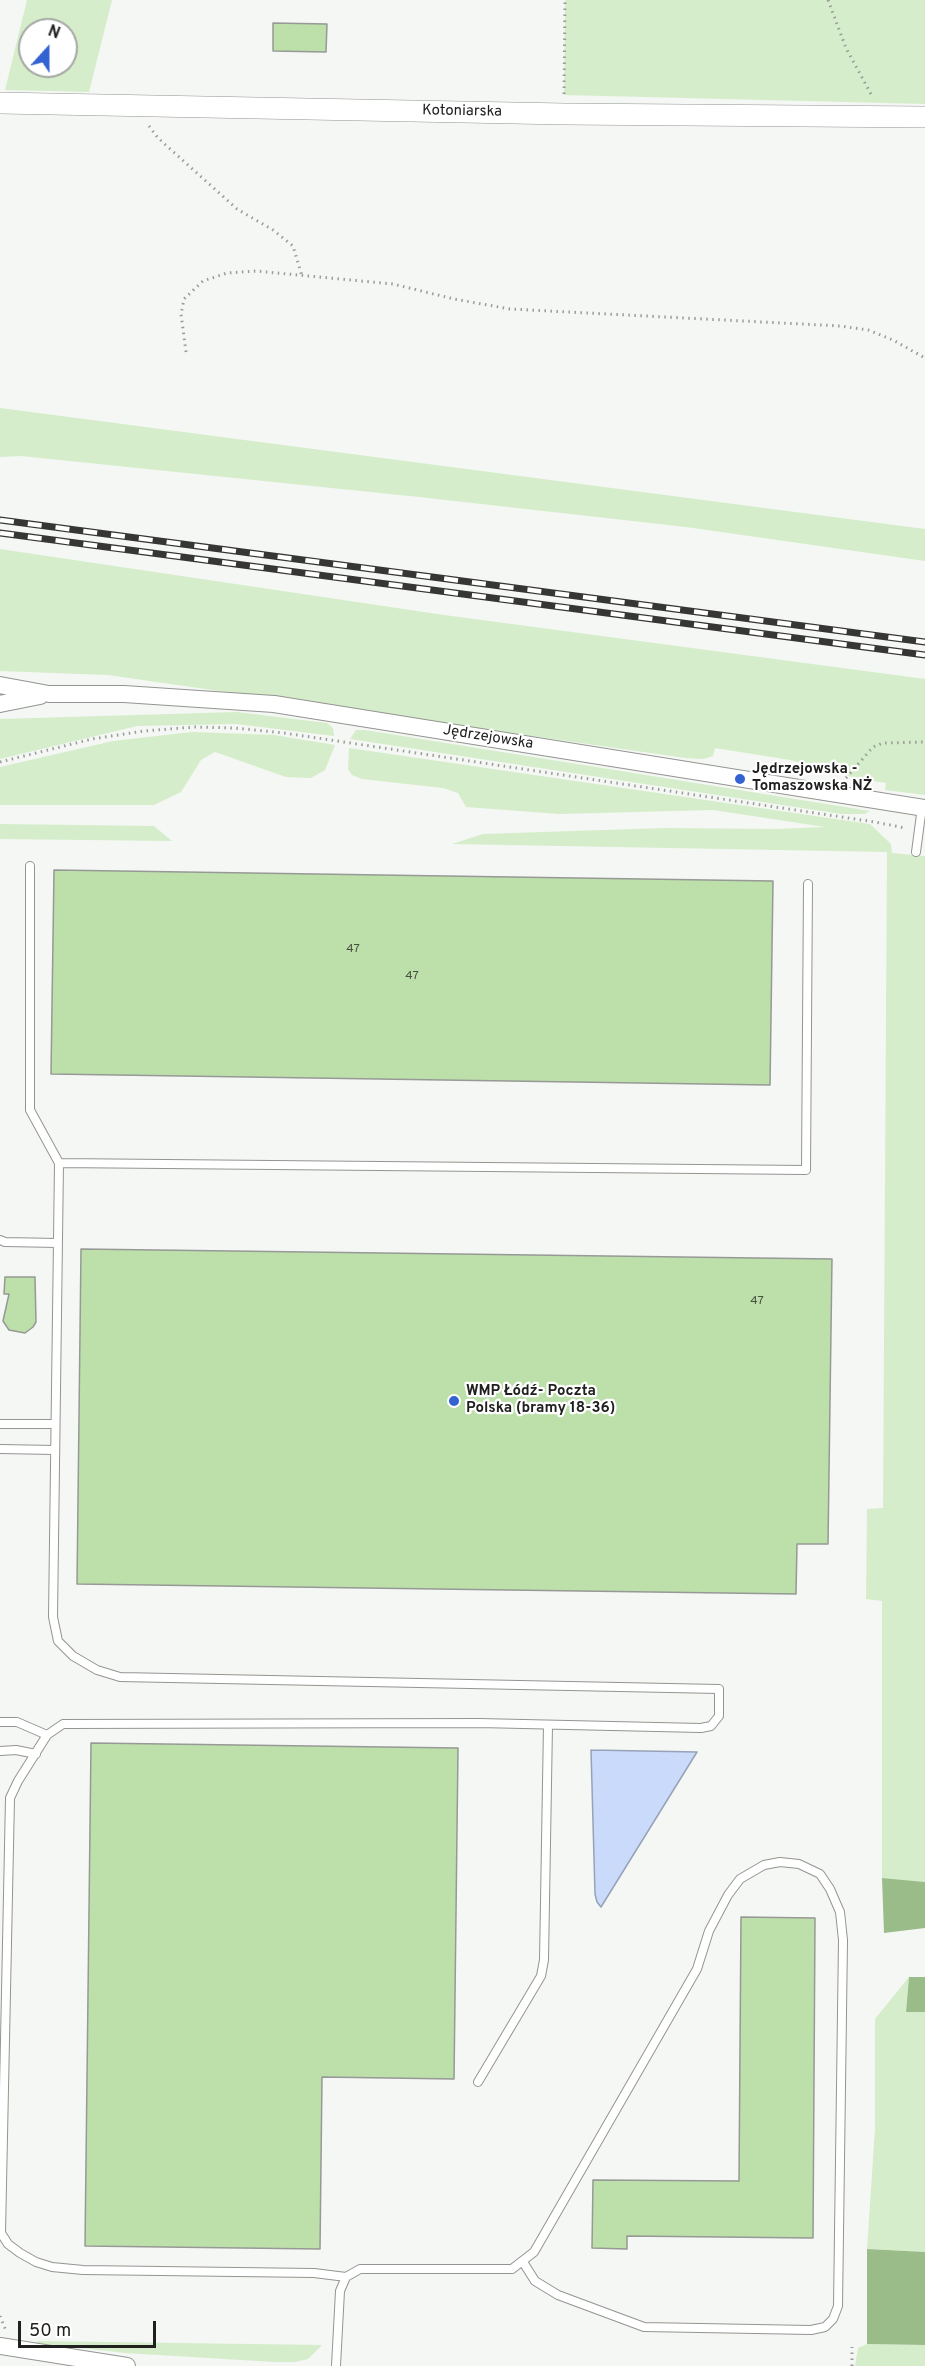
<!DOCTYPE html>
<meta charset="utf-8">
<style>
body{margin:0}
#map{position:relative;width:925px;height:2366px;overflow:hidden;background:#f4f7f3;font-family:Overpass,sans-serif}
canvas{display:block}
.north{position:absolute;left:18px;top:18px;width:60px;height:60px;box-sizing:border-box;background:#fff;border:2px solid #a6a6a5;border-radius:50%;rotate:21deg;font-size:16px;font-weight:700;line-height:24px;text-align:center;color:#20211f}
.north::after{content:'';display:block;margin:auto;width:21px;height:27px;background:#3362d1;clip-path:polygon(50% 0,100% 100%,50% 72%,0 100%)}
.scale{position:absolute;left:18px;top:2321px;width:138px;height:27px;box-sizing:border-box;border:3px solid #20211f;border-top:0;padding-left:8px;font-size:18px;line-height:21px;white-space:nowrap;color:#20211f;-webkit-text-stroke:4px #fff;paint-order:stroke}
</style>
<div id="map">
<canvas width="925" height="2366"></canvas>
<div class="north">N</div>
<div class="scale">50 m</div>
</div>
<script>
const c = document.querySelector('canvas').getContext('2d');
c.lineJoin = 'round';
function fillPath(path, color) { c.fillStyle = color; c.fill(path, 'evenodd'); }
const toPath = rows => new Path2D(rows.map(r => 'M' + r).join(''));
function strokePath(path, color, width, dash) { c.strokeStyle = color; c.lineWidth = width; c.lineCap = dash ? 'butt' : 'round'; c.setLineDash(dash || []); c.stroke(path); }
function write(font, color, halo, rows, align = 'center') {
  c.font = font + ' Overpass,sans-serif'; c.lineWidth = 4.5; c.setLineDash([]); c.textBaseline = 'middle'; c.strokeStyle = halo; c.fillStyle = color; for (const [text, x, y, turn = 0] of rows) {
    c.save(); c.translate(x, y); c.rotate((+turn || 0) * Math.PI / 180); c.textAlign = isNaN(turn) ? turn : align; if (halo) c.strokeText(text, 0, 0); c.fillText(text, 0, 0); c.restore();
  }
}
const green = toPath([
 [27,0,112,0,89,92,5,90],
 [30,30,66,30,66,66,30,66],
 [565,0,925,0,925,104,564,95],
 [0,408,925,529,925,561,686,527,419,497,21,456,0,457],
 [0,549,444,615,925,679,925,795,885,790,886,783,860,779,790,760,715,748,713,756,703,759,685,758,108,675,0,671],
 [237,712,327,723,333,728,334,736,236,724,137,726,0,759,0,719],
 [356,730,365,730,870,811,864,814,841,814,350,739],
 [192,732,274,735,335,745,325,770,311,778,286,777,215,752,201,760,181,792,154,805,0,805,0,767,113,741],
 [349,748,870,824,891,844,892,853,925,856,925,1882,882,1878,882,1601,866,1599,867,1509,883,1508,887,852,452,844,483,834,664,828,776,829,825,827,713,810,559,814,466,807,458,793,443,788,362,779,352,775,348,769],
 [0,824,154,826,172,841,0,839],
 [909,1977,906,2012,925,2012,925,2252,867,2249,875,2129,875,2019],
 [37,2341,322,2345,308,2359,295,2362,275,2362,125,2353,37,2343],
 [867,2344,925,2345,925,2366,855,2366,858,2348]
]);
const forest = toPath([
 [882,1878,925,1882,925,1928,884,1933],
 [909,1977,925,1977,925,2012,906,2012],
 [867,2249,925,2252,925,2345,867,2344]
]);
const water = toPath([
 [591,1750,697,1752,601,1907,597,1902,595,1894,591,1750]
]);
const building = toPath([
 [273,23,327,24,326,52,273,51,273,23],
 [54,870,773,881,770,1085,51,1074,54,870],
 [81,1249,832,1259,828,1544,797,1544,796,1594,77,1584,81,1249],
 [5,1277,35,1277,36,1322,33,1327,25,1333,9,1330,3,1321,9,1294,4,1294,5,1277],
 [91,1743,458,1748,454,2079,322,2077,320,2249,85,2246,91,1743],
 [741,1917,815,1918,813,2238,627,2236,627,2249,592,2248,593,2180,739,2181,741,1917]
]);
const path = toPath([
 [828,0,846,48,872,96],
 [564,94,565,0],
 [149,126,158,138,237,209,273,230,293,246,302,276],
 [186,352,181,314,184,299,203,281,227,273,256,271,393,284,454,299,510,309,840,326,868,330,893,340,925,358],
 [0,762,92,739,144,731,195,727,235,728,284,733,875,822,905,828],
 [846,778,873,747,883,743,925,742],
 [0,2316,6,2331],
 [852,2366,852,2347]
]);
const service = toPath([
 [916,852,922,807],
 [30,866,30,1110,59,1163],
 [0,1240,5,1242,58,1243],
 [0,1424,55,1424],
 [0,1449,55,1450],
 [0,1722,17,1722,47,1735],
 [0,1751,16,1750,36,1754],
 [478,2082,541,1976,544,1960,548,1725],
 [346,2277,314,2273,83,2270,52,2267,36,2262,20,2253,8,2244,1,2233,10,1798,18,1781,47,1735,63,1724,479,1723,701,1728,711,1726,719,1716,719,1689,120,1677,97,1670,73,1656,58,1641,53,1617,59,1163,806,1170,808,884],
 [336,2366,340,2291,346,2277,360,2269,512,2269,534,2252,697,1969,709,1931,728,1895,740,1879,764,1865,780,1862,799,1864,820,1874,830,1889,840,1912,843,1940,838,2306,833,2319,825,2327,811,2330,644,2327,558,2295,535,2281,523,2262]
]);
const minor = toPath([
 [0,685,49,694,124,694,274,704,925,808],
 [0,704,40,696],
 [0,2346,127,2366]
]);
const tertiary = toPath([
 [0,103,565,114,925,117]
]);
const rail = toPath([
 [0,520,925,642],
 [0,533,925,655]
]);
const markers = [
 [740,779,6,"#3362d1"],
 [454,1401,6,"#3362d1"]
];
const numberNames = [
 ["47",353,950],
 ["47",412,977],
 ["47",757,1302]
];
const streetNames = [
 ["Kotoniarska",462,112,1],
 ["Jędrzejowska",488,738,9]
];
const poiNames = [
 ["Jędrzejowska -",752,770],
 ["Tomaszowska NŻ",752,787],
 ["WMP Łódź- Poczta",466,1392],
 ["Polska (bramy 18-36)",466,1409]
];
fillPath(green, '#d5edca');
fillPath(forest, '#9abc89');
fillPath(water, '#cadafa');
strokePath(water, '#97a2b8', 1.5);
fillPath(building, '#bde0ab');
strokePath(building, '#969995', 1.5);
strokePath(service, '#939591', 10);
strokePath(minor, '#939591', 18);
strokePath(tertiary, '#939591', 22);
strokePath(path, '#9a9c99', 3, [1.5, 4.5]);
strokePath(service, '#fff', 8);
strokePath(minor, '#fff', 16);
strokePath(tertiary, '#fff', 21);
strokePath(rail, '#363735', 7);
strokePath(rail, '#fff', 4.5, [14]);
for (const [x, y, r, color] of markers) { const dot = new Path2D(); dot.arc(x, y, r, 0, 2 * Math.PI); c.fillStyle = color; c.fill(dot); strokePath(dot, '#fff', 2); }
write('12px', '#475142', null, numberNames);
write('15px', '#20211f', '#fff', streetNames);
write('bold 15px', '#20211f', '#fff', poiNames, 'left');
</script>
